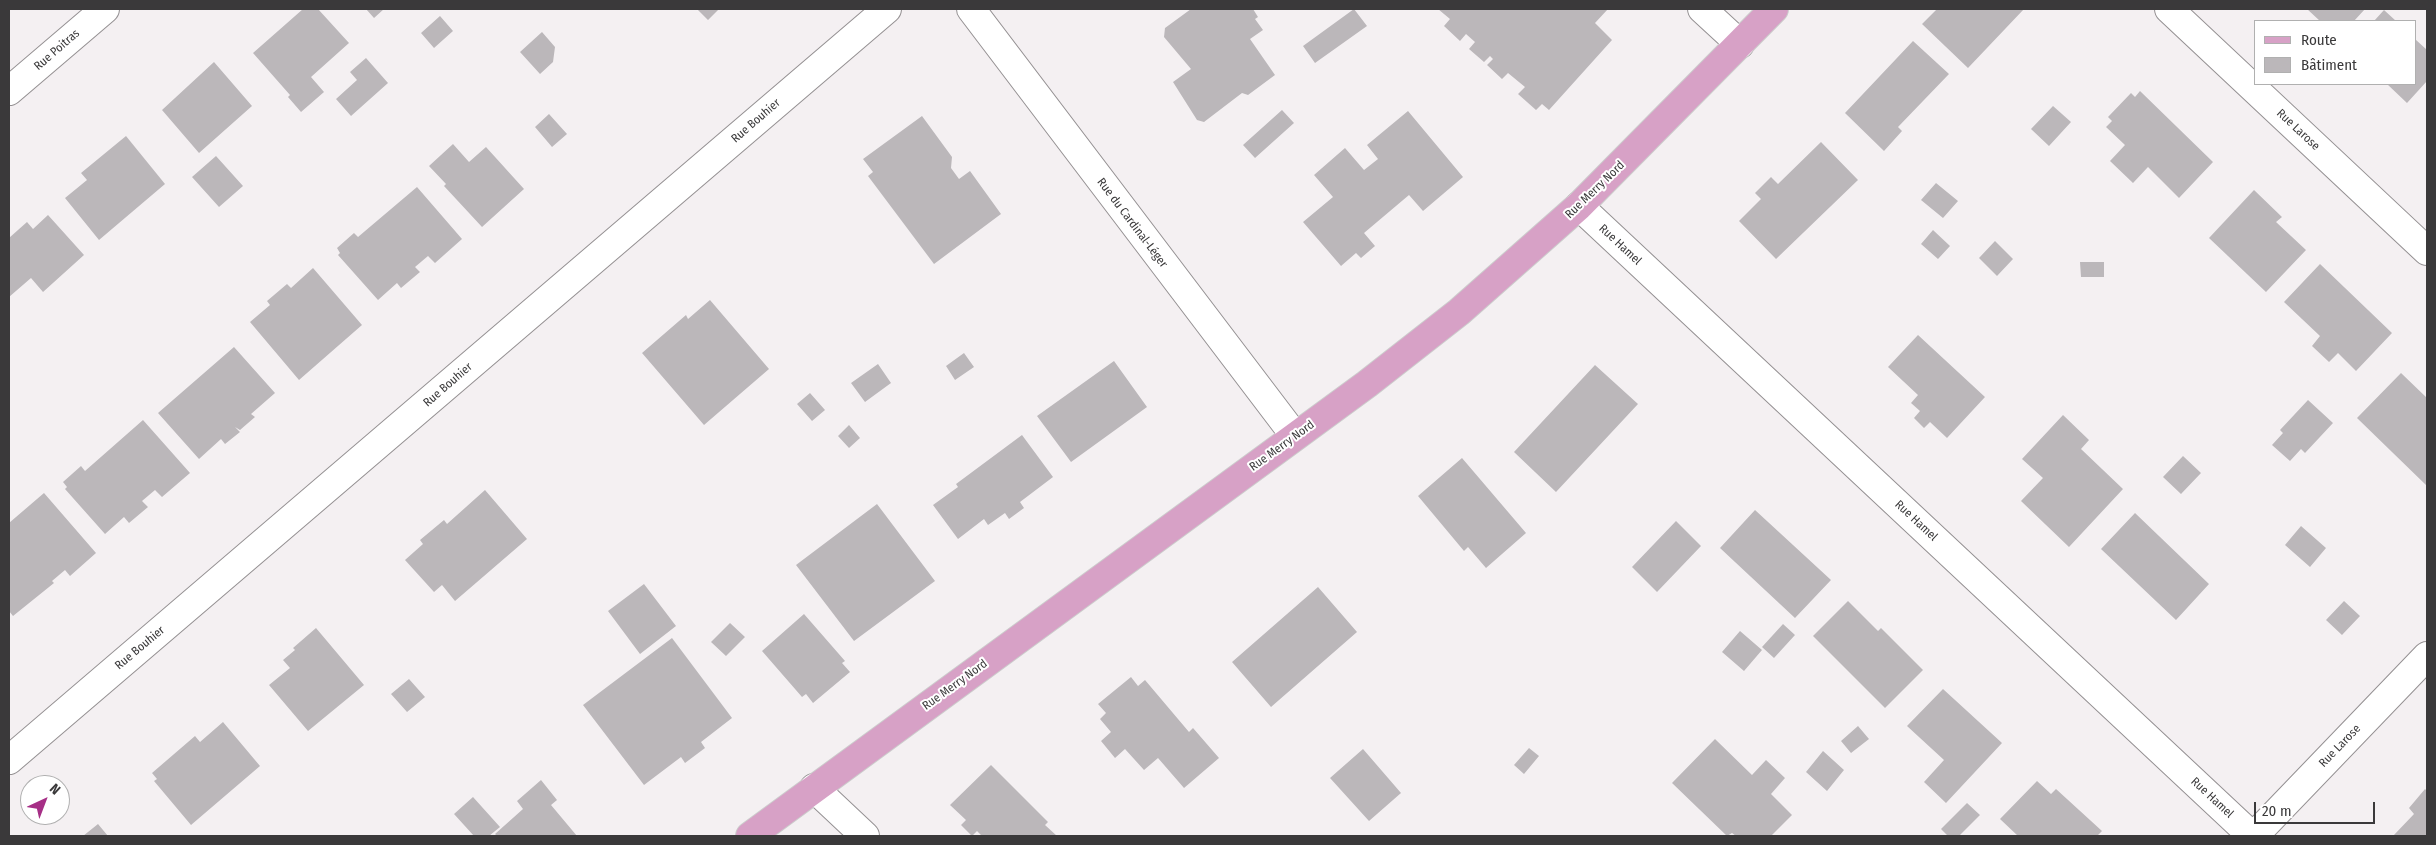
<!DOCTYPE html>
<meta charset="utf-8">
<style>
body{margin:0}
#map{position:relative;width:2436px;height:845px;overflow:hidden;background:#f4f0f2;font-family:"Fira Sans Condensed",sans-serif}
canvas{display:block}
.frame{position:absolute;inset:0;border:10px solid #3a393a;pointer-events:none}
.legend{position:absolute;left:2254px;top:20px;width:162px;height:65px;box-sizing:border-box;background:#fff;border:1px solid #b0b0b0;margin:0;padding:6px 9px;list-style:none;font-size:15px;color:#3a393a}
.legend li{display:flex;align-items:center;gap:10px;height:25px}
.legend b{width:25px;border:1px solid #b0b0b0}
.north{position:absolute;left:20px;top:775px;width:50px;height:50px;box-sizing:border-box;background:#fff;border:1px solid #b0b0b0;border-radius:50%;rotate:43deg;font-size:14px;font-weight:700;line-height:20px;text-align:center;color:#3a393a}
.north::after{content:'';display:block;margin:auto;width:18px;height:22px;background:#a62f86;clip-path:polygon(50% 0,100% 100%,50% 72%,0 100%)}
.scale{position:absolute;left:2254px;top:802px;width:121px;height:22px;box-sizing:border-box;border:2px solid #3a393a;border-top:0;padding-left:6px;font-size:15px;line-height:18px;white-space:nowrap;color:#3a393a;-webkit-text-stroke:4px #fff;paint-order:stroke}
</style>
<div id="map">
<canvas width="2436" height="845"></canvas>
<div class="frame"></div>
<ul class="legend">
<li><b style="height:6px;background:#d7a1c6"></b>Route</li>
<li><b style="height:14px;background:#bbb7ba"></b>Bâtiment</li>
</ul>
<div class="north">N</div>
<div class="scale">20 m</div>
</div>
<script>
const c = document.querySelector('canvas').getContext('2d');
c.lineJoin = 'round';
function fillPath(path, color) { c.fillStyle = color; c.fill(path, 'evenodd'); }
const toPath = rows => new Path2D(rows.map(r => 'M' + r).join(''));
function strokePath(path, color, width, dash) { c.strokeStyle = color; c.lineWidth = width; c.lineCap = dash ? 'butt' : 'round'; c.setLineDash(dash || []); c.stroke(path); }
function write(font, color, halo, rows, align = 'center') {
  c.font = font + ' "Fira Sans Condensed",sans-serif'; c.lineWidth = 4; c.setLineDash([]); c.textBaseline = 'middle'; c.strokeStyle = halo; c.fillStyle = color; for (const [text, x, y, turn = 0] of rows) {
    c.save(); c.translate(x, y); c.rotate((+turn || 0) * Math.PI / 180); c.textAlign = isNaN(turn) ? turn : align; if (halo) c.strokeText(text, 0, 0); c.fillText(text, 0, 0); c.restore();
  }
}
const building = toPath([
 [303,9,318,9,349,43,311,77,324,92,301,112,288,97,290,95,253,53],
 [366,9,384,9,374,18],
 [697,9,719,9,708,20],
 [1191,9,1253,9,1258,17,1255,19,1263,30,1250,39,1275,75,1248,95,1242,93,1204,122,1197,120,1173,82,1191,69,1164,37,1165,28],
 [1354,9,1367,26,1315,63,1303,46],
 [1438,9,1608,9,1595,23,1612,40,1549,110,1542,104,1536,110,1518,94,1525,87,1508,73,1502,79,1487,65,1493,59,1490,56,1484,62,1469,49,1475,42,1466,34,1460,41,1444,26,1450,19],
 [1937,9,2024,9,1968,68,1922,24],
 [2307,9,2365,9,2354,21,2320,21],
 [2384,10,2396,21,2374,21],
 [440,16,453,31,434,48,421,33],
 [542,32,555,47,553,62,540,74,520,52],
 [2415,39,2427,50,2427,81,2407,103,2387,84,2415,84],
 [1913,41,1949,74,1898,127,1902,131,1884,151,1845,113],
 [366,58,388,83,351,116,336,99,357,80,350,72],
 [214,62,252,106,199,153,162,110],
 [2140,91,2213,162,2179,198,2148,167,2133,183,2110,161,2125,145,2106,127,2112,121,2108,117,2131,93,2135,97],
 [2053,106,2071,122,2049,146,2031,129],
 [1282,110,1294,123,1255,158,1243,145],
 [1408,111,1463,177,1423,211,1409,195,1364,233,1375,246,1361,258,1356,253,1341,266,1303,222,1333,197,1314,175,1345,148,1364,170,1378,159,1367,145],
 [549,114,567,134,552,147,535,127],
 [922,116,952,157,951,168,959,179,970,171,1001,214,934,264,868,176,873,172,863,159],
 [126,136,165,184,99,240,65,198,87,180,81,173],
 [1821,142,1858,180,1776,259,1739,221,1761,199,1755,193,1771,177,1778,184],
 [453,144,469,162,486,147,524,189,482,227,444,186,446,184,429,166],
 [216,156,243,186,219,207,192,177],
 [1936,183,1958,201,1943,218,1921,200],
 [417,187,462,239,435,263,428,256,415,267,420,272,401,288,397,283,378,300,338,255,340,253,337,248,354,233,358,237],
 [2254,190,2282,217,2276,222,2306,250,2266,292,2209,238],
 [48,215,84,255,43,292,31,278,9,297,9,238,27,222,33,229],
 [1933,230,1950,246,1938,259,1921,244],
 [1995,241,2013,259,1997,276,1979,258],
 [2080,262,2104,262,2104,277,2081,277],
 [2320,264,2392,333,2356,371,2338,353,2329,362,2312,346,2320,336,2284,302],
 [313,268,362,325,299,380,250,322,270,305,267,301,287,284,291,288],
 [710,300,769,369,704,425,642,353,686,315,688,319],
 [1918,335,1985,397,1947,438,1930,422,1924,428,1914,418,1920,411,1911,403,1918,395,1888,367],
 [234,347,275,393,251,414,255,417,240,430,235,427,240,432,225,444,221,439,199,459,158,413],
 [964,353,974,367,955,380,946,366],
 [1114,361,1147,407,1071,462,1037,416],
 [878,364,891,383,865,402,851,383],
 [1595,365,1638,404,1556,492,1514,452],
 [2401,373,2427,398,2427,486,2357,418],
 [810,393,825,410,812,421,797,404],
 [2308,400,2333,423,2305,453,2301,449,2290,461,2272,445,2283,433,2280,430],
 [2063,415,2089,440,2081,449,2123,489,2069,547,2021,501,2043,478,2022,459],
 [143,420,190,473,162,497,155,490,142,501,148,507,129,523,124,517,105,534,65,489,67,487,63,482,81,466,85,471],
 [849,425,860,438,849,448,838,436],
 [1022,435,1053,477,1020,502,1024,508,1009,519,1005,513,988,525,984,519,958,539,933,505,958,487,956,484],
 [2183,456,2201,473,2181,494,2163,477],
 [1462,458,1526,533,1486,568,1468,547,1464,551,1418,496],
 [485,490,527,539,455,601,442,585,434,592,405,560,423,544,420,540,444,520,447,524],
 [44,493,96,553,70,576,65,570,52,581,54,583,13,616,9,611,9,523],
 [877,504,935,581,854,641,796,565],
 [1755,510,1831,580,1795,618,1720,548],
 [2135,513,2209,584,2176,620,2101,549],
 [1676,521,1701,546,1657,592,1632,567],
 [2301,526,2326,548,2310,567,2285,545],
 [644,584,676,626,640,654,608,611],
 [1318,587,1357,632,1271,707,1232,662],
 [1848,601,1878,631,1881,628,1923,670,1885,708,1813,636],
 [2344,601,2360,616,2342,635,2326,620],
 [804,614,845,661,842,663,850,672,813,703,806,694,802,697,762,651],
 [730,623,745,637,726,656,711,642],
 [1783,624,1795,635,1774,658,1762,647],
 [316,628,364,685,308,731,269,685,290,668,283,660,295,650,293,648],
 [1740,631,1762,650,1744,671,1722,652],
 [672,638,732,718,701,742,705,748,685,763,681,757,644,785,583,705],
 [1131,677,1138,686,1145,680,1189,732,1193,728,1219,758,1184,788,1158,758,1144,770,1125,749,1115,758,1101,741,1111,732,1100,719,1106,713,1098,704],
 [409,679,425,697,407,712,391,694],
 [1943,689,2002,743,1946,803,1924,782,1944,760,1907,726],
 [223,722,260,766,191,825,154,781,157,779,152,773,195,736,200,742],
 [1858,726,1869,739,1851,753,1841,741],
 [1715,739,1752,775,1766,760,1785,778,1771,794,1792,815,1771,836,1736,836,1732,833,1727,836,1672,783],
 [1529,748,1539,756,1524,774,1514,765],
 [1363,749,1401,793,1369,821,1330,778],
 [1823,751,1844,770,1827,791,1806,772],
 [991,765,1048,822,1045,825,1057,836,982,836,977,831,972,836,961,825,966,820,950,805],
 [541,780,557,800,551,805,577,836,497,836,495,834,523,809,517,801],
 [2037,781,2051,794,2056,789,2102,831,2097,836,2018,836,2000,819],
 [2425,789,2427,791,2427,836,2393,836,2414,814,2409,808],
 [473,797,500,827,489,836,474,836,454,814],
 [1967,803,1980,815,1959,836,1948,836,1941,829],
 [98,824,108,836,83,836]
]);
const minor = toPath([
 [971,9,1295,436],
 [1702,9,1740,44],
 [2169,9,2427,251],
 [9,91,105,9],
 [1579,206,2252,836],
 [9,760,887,9],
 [814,788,865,836],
 [2254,836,2427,656]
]);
const major = toPath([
 [750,836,1367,384,1459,312,1579,206,1774,9]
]);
const streetNames = [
 ["Rue Poitras",57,50,-41],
 ["Rue Bouhier",756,121,-41],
 ["Rue Larose",2298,130,43],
 ["Rue Merry Nord",1595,190,-44],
 ["Rue du Cardinal-Léger",1132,223,53],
 ["Rue Hamel",1620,245,43],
 ["Rue Bouhier",448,385,-41],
 ["Rue Merry Nord",1282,446,-36],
 ["Rue Hamel",1916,521,43],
 ["Rue Bouhier",140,648,-40],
 ["Rue Merry Nord",955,685,-36],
 ["Rue Larose",2340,746,-46],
 ["Rue Hamel",2212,798,43]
];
fillPath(building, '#bbb7ba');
strokePath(minor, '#949092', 30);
strokePath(major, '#ccc', 30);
strokePath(minor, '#fff', 28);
strokePath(major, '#d7a1c6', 28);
write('12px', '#3a393a', '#fff', streetNames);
</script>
